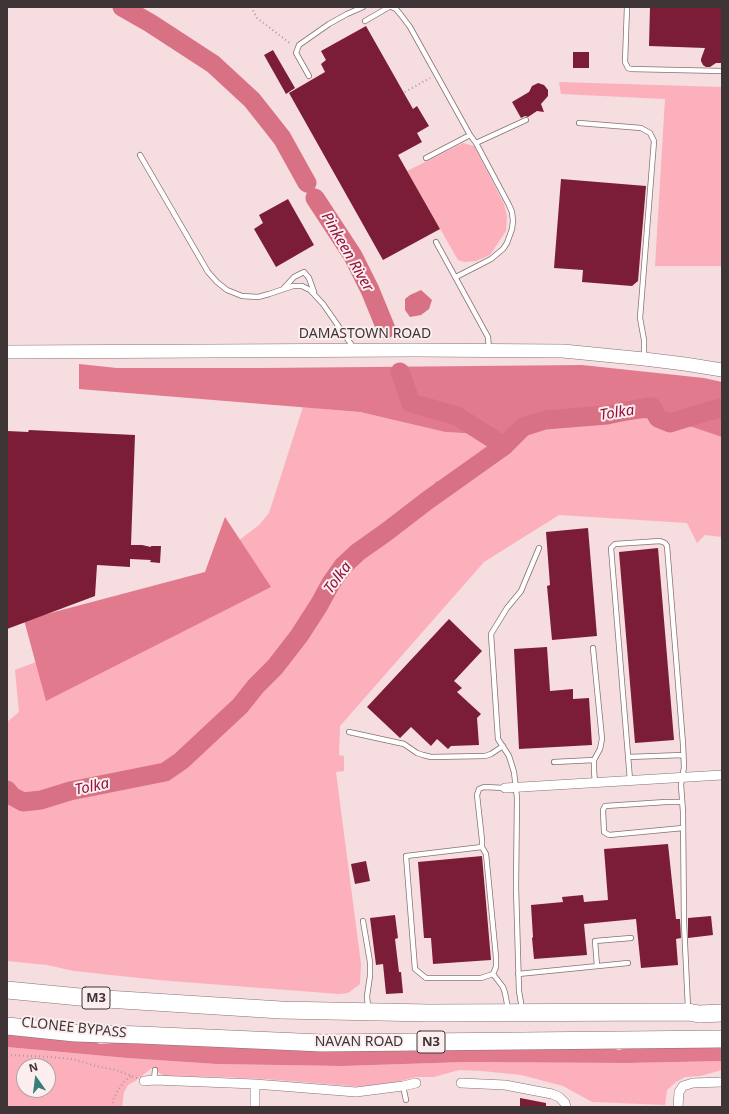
<!DOCTYPE html>
<style>
body{margin:0}
#map{position:relative;width:729px;height:1114px;overflow:hidden;background:#f5dde0;font-family:"Noto Sans",sans-serif}
canvas{display:block}
.frame{position:absolute;inset:0;border:8px solid #3f3536;pointer-events:none}
.north{position:absolute;left:16px;top:1058px;width:40px;height:40px;box-sizing:border-box;background:#fcedef;border:1px solid #b0a3a5;border-radius:50%;rotate:346deg;font-size:11px;font-weight:700;line-height:16px;text-align:center;color:#3f3536}
.north::after{content:'';display:block;margin:auto;width:14px;height:18px;background:#367e79;clip-path:polygon(50% 0,100% 100%,50% 72%,0 100%)}
</style>
<div id="map">
<canvas width="729" height="1114"></canvas>
<div class="frame"></div>
<div class="north">N</div>
</div>
<script>
const c = document.querySelector('canvas').getContext('2d');
c.lineJoin = 'round';
function fillPath(path, color) { c.fillStyle = color; c.fill(path, 'evenodd'); }
const toPath = rows => new Path2D(rows.map(r => 'M' + r).join(''));
function strokePath(path, color, width, dash) { c.strokeStyle = color; c.lineWidth = width; c.lineCap = dash ? 'butt' : 'round'; c.setLineDash(dash || []); c.stroke(path); }
function write(font, color, halo, rows, align = 'center') {
  c.font = font + ' "Noto Sans",sans-serif'; c.lineWidth = 4; c.setLineDash([]); c.textBaseline = 'middle'; c.strokeStyle = halo; c.fillStyle = color; for (const [text, x, y, turn = 0] of rows) {
    c.save(); c.translate(x, y); c.rotate((+turn || 0) * Math.PI / 180); c.textAlign = isNaN(turn) ? turn : align; if (halo) c.strokeText(text, 0, 0); c.fillText(text, 0, 0); c.restore();
  }
}
const green = toPath([
 [559,82,722,87,722,266,655,266,665,99,561,94],
 [463,143,474,146,504,204,507,216,506,231,490,255,476,261,464,262,458,260,407,171],
 [303,407,360,412,445,432,479,434,502,440,487,448,440,482,370,534,334,566,305,620,237,701,175,760,159,770,97,778,77,782,44,797,32,798,22,795,12,784,7,783,7,722,19,712,15,670,167,612,238,541,259,525,269,513],
 [612,417,722,420,722,537,705,535,697,543,687,523,559,515,484,562,340,726,339,755,344,756,344,771,336,772,361,964,360,984,348,993,339,994,158,980,74,971,47,965,7,961,7,795,14,800,29,804,55,800,86,790,162,778,181,765,226,726,292,650,316,619,334,586,346,567,371,546,512,442,530,427,547,422,573,421],
 [7,1047,127,1058,216,1064,342,1066,466,1062,627,1063,722,1061,722,1070,700,1076,685,1077,676,1082,667,1090,665,1105,592,1102,563,1086,521,1075,482,1071,459,1070,434,1077,416,1077,388,1084,363,1087,264,1079,220,1077,164,1076,152,1068,135,1081,128,1085,124,1092,122,1107,7,1107],
 [24,1066,48,1066,48,1090,24,1090]
]);
const forest = toPath([
 [79,364,117,368,264,368,582,365,704,378,722,382,722,437,669,419,536,415,502,440,479,434,445,432,360,412,79,389],
 [225,517,271,587,46,701,24,620,205,572],
 [7,1029,80,1036,100,1044,136,1041,290,1050,418,1051,602,1046,619,1050,634,1046,661,1045,701,1048,722,1048,722,1061,627,1063,466,1062,342,1066,216,1064,127,1058,7,1047]
]);
const water = toPath([
 [421,290,432,300,429,309,421,315,410,317,405,310,405,299,410,295]
]);
const stream = toPath([
 [437,483,442,490]
]);
const river = toPath([
 [122,7,150,23,213,64,252,100,282,138,307,183],
 [315,198,353,256,370,290,386,329],
 [400,372,411,403,457,416,504,446],
 [7,790,12,796,23,802,41,800,70,791,165,772,181,761,240,706,256,686,275,667,299,636,319,605,331,583,343,566,358,552,385,533,428,500,504,446,523,427,545,420,607,415,626,411,652,407,658,418,670,423,709,411,721,408,722,409]
]);
const building = toPath([
 [650,7,722,7,722,63,716,63,710,67,706,67,703,65,701,61,701,59,705,48,649,46],
 [366,26,413,109,417,106,429,126,417,133,422,142,398,155,440,229,383,260,289,93,325,72,321,64,326,60,321,51],
 [273,50,295,88,286,94,264,55],
 [573,52,589,52,589,68,573,68],
 [538,83,544,85,548,90,548,96,541,104,544,112,537,111,528,117,525,116,521,118,512,102,529,92,532,86],
 [561,179,646,186,638,281,632,286,582,282,583,270,554,268],
 [288,199,314,245,276,267,254,229,263,223,259,215],
 [29,430,135,435,131,545,142,545,151,547,151,546,161,546,160,563,150,562,151,560,130,559,130,567,97,565,95,596,7,629,7,431,28,432],
 [588,528,597,636,552,640,547,586,550,585,546,532],
 [658,548,674,740,635,743,619,552],
 [449,619,482,651,454,681,462,688,457,692,481,714,477,718,479,745,451,746,448,749,437,739,431,746,411,727,400,738,367,707],
 [547,647,550,691,573,689,573,699,589,698,592,745,519,749,514,649],
 [668,844,676,919,680,919,681,938,676,939,678,965,641,968,636,919,584,924,587,955,534,959,532,938,533,937,531,905,563,902,562,897,583,895,584,902,608,900,604,849],
 [482,856,491,960,433,964,431,938,424,938,418,862],
 [366,861,370,881,355,884,351,864],
 [395,915,398,938,395,939,399,972,401,972,403,993,386,994,383,964,376,965,370,918],
 [711,916,713,935,688,938,688,918],
 [520,1098,546,1103,546,1107,520,1107]
]);
const path = toPath([
 [251,7,257,18,291,44],
 [405,92,430,78],
 [7,1055,50,1057,72,1059,96,1066,116,1070,137,1078],
 [112,1107,113,1100,118,1090,124,1082,132,1075]
]);
const lane = toPath([
 [391,7,396,9,401,15,410,27,470,135,476,143,509,205,512,212,513,221,512,229,507,243,503,249,491,259,456,277],
 [627,7,625,62,628,68,631,69,722,71],
 [365,21,389,7],
 [309,76,296,53,299,45,329,24,347,14,363,7],
 [579,123,641,128,650,133,654,141,640,318,644,340,644,357],
 [476,143,526,120],
 [140,155,208,272,217,282,227,290,242,296,258,297,269,294,293,286,302,286,310,290,323,304,353,347],
 [426,158,470,135],
 [436,242,488,337,489,350],
 [283,289,294,277,304,272,309,278,314,292],
 [593,648,602,739,600,749,594,760,594,771,595,782],
 [349,732,404,744,417,753,423,755,431,757,485,756,491,754,503,746],
 [628,757,683,755],
 [554,762,594,760],
 [630,780,611,548,615,544,660,541,665,543,667,546,683,744,684,767,681,785,683,812,684,923,688,1008],
 [682,802,666,802,605,806,603,810,604,832,609,835,683,828],
 [482,847,486,854,496,957,496,967,493,974,481,978,426,978,415,969,406,856,482,847],
 [482,847,482,840,477,795,479,789,484,787,505,788],
 [363,921,370,962,370,976,367,996,368,1008],
 [597,966,595,941,631,938],
 [493,974,503,987,505,993,508,1009],
 [518,974,628,963],
 [522,1009,519,991,516,887,517,798,514,772,509,756,498,739,491,634,507,608,521,591,539,548],
 [154,1080,155,1070],
 [403,1086,406,1100]
]);
const street = toPath([
 [505,788,722,775],
 [144,1081,154,1080,255,1084,356,1092,403,1086,416,1083],
 [461,1083,505,1085,552,1094,559,1097,565,1103,566,1107],
 [255,1107,255,1084],
 [678,1107,679,1092,683,1086,693,1083,722,1082]
]);
const secondary = toPath([
 [7,352,414,350,563,351,644,359,685,364,722,370]
]);
const highway = toPath([
 [7,990,90,998,281,1010,429,1013,688,1012,699,1014,722,1013],
 [7,1026,75,1033,140,1035,322,1043,722,1039]
]);
const shields = [
 [96,998,28],
 [431,1042,28]
];
const shieldNames = [
 ["M3",96,998],
 ["N3",431,1042]
];
const streetNames = [
 ["DAMASTOWN ROAD",365,334],
 ["CLONEE BYPASS",74,1028,6],
 ["NAVAN ROAD",359,1042]
];
const waterNames = [
 ["Pinkeen River",347,252,60],
 ["Tolka",617,413,-9],
 ["Tolka",338,578,-53],
 ["Tolka",92,787,-12]
];
fillPath(green, '#fcb0bb');
fillPath(forest, '#e27a8d');
fillPath(water, '#d77183');
strokePath(stream, '#d77183', 3);
strokePath(river, '#d77183', 19);
fillPath(building, '#7b1d36');
strokePath(lane, '#877174', 6);
strokePath(street, '#877174', 10);
strokePath(secondary, '#877174', 14);
strokePath(highway, '#877174', 18);
strokePath(path, '#ad9a9d', 2, [1, 3]);
strokePath(lane, '#fff', 4.5);
strokePath(street, '#fff', 9);
strokePath(secondary, '#fff', 13);
strokePath(highway, '#fff', 17);
for (const [x, y, w] of shields) { const box = new Path2D(); box.roundRect(x - w / 2, y - 11, w, 22, 3); c.fillStyle = '#fcedef'; c.fill(box); strokePath(box, '#3f3536', 1); }
write('bold 13px', '#3f3536', null, shieldNames);
write('14px', '#3f3536', '#fcedef', streetNames);
write('italic 15px', '#90123b', '#fcedef', waterNames);
</script>
